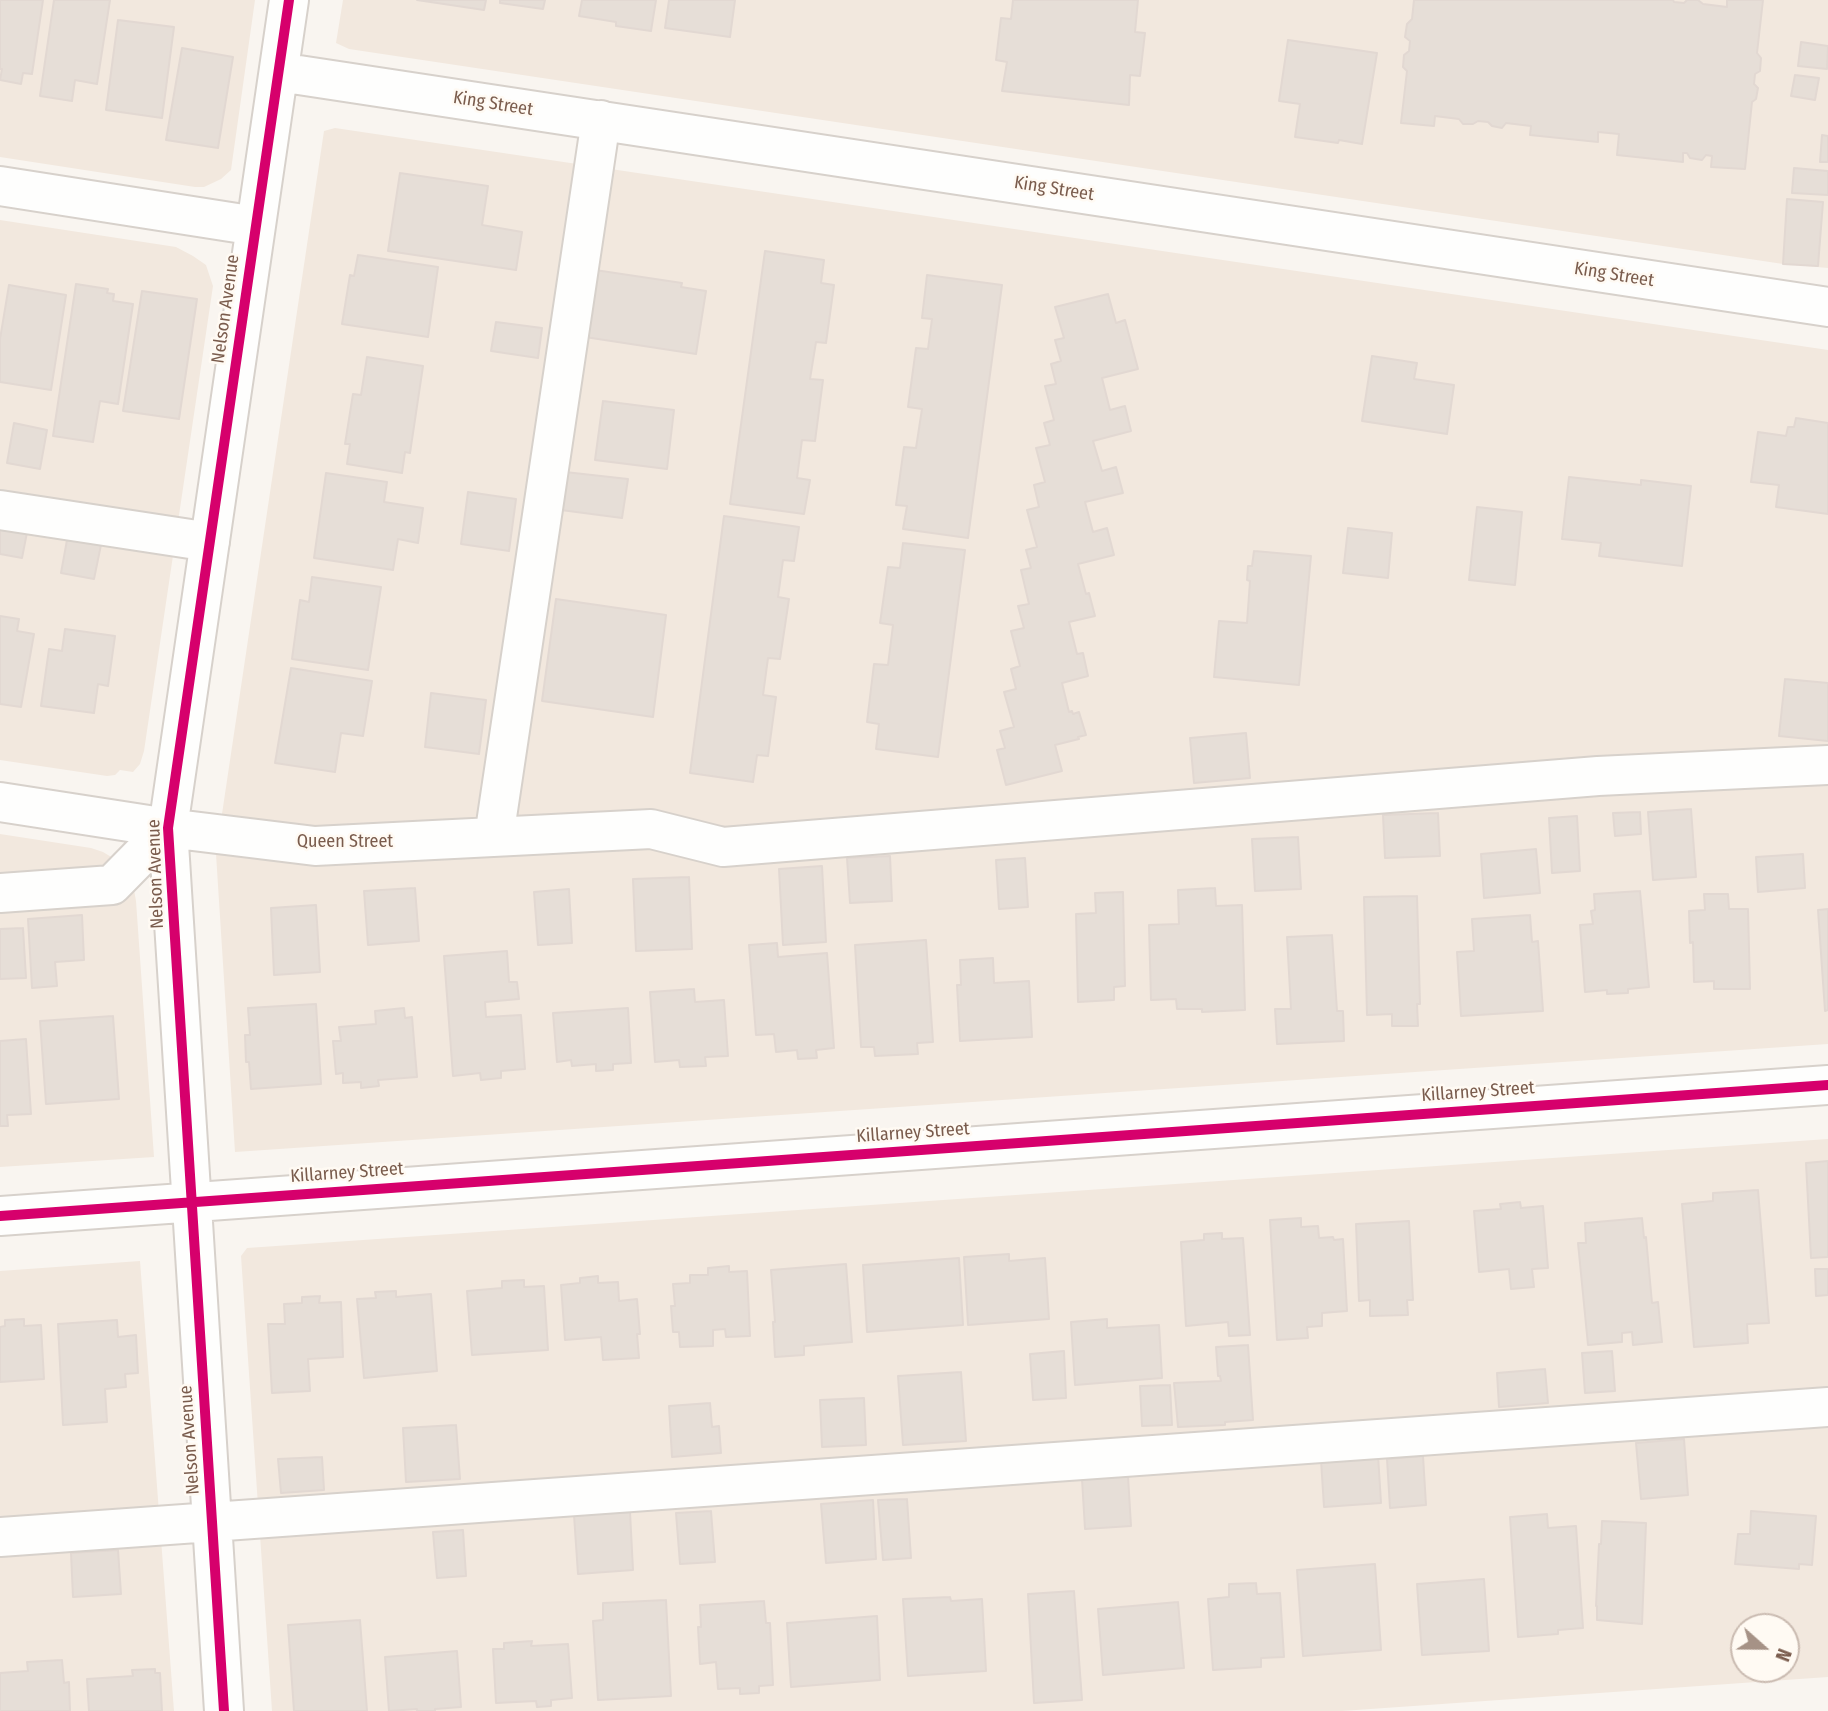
<!DOCTYPE html>
<style>
body{margin:0}
#map{position:relative;width:1828px;height:1711px;overflow:hidden;background:#f9f5f0;font-family:"Fira Sans Condensed",sans-serif}
canvas{display:block}
.north{position:absolute;left:1730px;top:1613px;width:70px;height:70px;box-sizing:border-box;background:#fffaf3;border:2px solid #cabbb1;border-radius:50%;rotate:111deg;font-size:19px;font-weight:700;line-height:28px;text-align:center;color:#7a5c4d}
.north::after{content:'';display:block;margin:auto;width:24px;height:32px;background:#a69286;clip-path:polygon(50% 0,100% 100%,50% 72%,0 100%)}
</style>
<div id="map">
<canvas width="1828" height="1711"></canvas>
<div class="north">N</div>
</div>
<script>
const c = document.querySelector('canvas').getContext('2d');
c.lineJoin = 'round';
function fillPath(path, color) { c.fillStyle = color; c.fill(path, 'evenodd'); }
const toPath = rows => new Path2D(rows.map(r => 'M' + r).join(''));
function strokePath(path, color, width, dash) { c.strokeStyle = color; c.lineWidth = width; c.lineCap = dash ? 'butt' : 'round'; c.setLineDash(dash || []); c.stroke(path); }
function write(font, color, halo, rows, align = 'center') {
  c.font = font + ' "Fira Sans Condensed",sans-serif'; c.lineWidth = 5; c.setLineDash([]); c.textBaseline = 'middle'; c.strokeStyle = halo; c.fillStyle = color; for (const [text, x, y, turn = 0] of rows) {
    c.save(); c.translate(x, y); c.rotate((+turn || 0) * Math.PI / 180); c.textAlign = isNaN(turn) ? turn : align; if (halo) c.strokeText(text, 0, 0); c.fillText(text, 0, 0); c.restore();
  }
}
const residential = toPath([
 [0,0,255,0,231,170,221,179,204,187,195,187,0,157],
 [343,0,1828,0,1828,268,1783,264,349,49,336,43],
 [335,128,1828,350,1828,1044,235,1152,216,854,324,131],
 [0,220,176,247,193,256,206,265,213,286,144,751,140,764,133,772,120,770,115,775,107,776,0,760],
 [0,834,91,848,103,852,113,858,133,884,136,901,154,1157,0,1167],
 [1828,1139,1828,1677,1342,1711,272,1711,241,1256,247,1248],
 [1744,1627,1786,1627,1786,1669,1744,1669],
 [140,1261,174,1711,0,1711,0,1271]
]);
const building = toPath([
 [0,0,43,0,32,74,23,73,21,84,0,80,2,69,0,69,0,0],
 [54,0,110,0,97,84,75,80,72,101,40,96,54,0],
 [417,0,486,0,484,10,417,0],
 [500,0,545,0,543,9,500,3,500,0],
 [582,0,656,0,651,31,616,26,616,22,579,16,582,0],
 [669,0,735,0,730,37,665,28,669,0],
 [1013,0,1138,0,1135,32,1145,33,1140,76,1130,75,1129,105,1002,91,1007,62,996,60,1001,18,1011,19,1013,0],
 [1414,0,1673,0,1674,2,1684,3,1687,0,1698,0,1703,4,1727,7,1727,0,1763,0,1757,53,1761,58,1760,71,1755,74,1754,84,1758,88,1756,99,1752,102,1745,169,1711,167,1712,156,1706,155,1702,160,1690,158,1687,153,1683,153,1683,162,1617,155,1619,134,1598,132,1598,142,1530,135,1531,126,1506,123,1502,128,1492,126,1488,122,1478,121,1473,124,1463,124,1459,119,1435,116,1434,126,1401,123,1407,71,1403,67,1404,55,1409,51,1410,41,1405,37,1407,24,1412,19,1414,0],
 [118,20,174,27,162,118,106,110,118,20],
 [1288,40,1377,53,1362,144,1339,140,1338,143,1295,137,1300,104,1279,101,1288,40],
 [1801,42,1828,46,1827,69,1798,66,1801,42],
 [182,48,233,57,218,148,166,140,182,48],
 [1795,75,1819,78,1815,100,1791,96,1795,75],
 [1822,135,1828,136,1828,162,1820,162,1822,135],
 [1794,168,1828,171,1828,195,1792,193,1794,168],
 [400,173,488,186,482,225,522,232,516,270,388,251,400,173],
 [1787,199,1823,202,1818,266,1783,264,1787,199],
 [765,251,824,260,821,283,834,285,826,343,816,342,810,379,823,380,815,441,802,440,797,478,810,480,804,514,730,504,765,251],
 [358,255,438,267,428,337,342,324,350,275,354,276,358,255],
 [595,270,682,283,681,287,706,291,696,354,585,337,595,270],
 [927,275,1002,285,968,538,903,529,907,506,896,505,904,447,916,448,922,409,908,407,916,348,928,349,932,319,922,318,927,275],
 [76,284,108,289,107,293,114,294,113,301,133,304,118,404,100,401,93,442,53,436,76,284],
 [9,285,66,295,51,390,0,382,0,339,9,285],
 [142,291,197,299,179,419,123,411,142,291],
 [1108,294,1116,323,1125,320,1138,369,1102,378,1110,410,1125,406,1131,431,1093,441,1102,471,1116,467,1123,493,1085,502,1093,532,1107,528,1114,555,1078,564,1086,594,1089,593,1095,616,1069,622,1077,654,1083,653,1088,676,1062,683,1069,712,1072,711,1073,714,1079,712,1086,735,1078,737,1079,739,1055,745,1062,771,1006,785,997,750,1005,748,1000,731,1014,727,1004,692,1016,689,1011,669,1020,666,1011,631,1024,628,1018,606,1029,604,1021,570,1031,568,1026,550,1037,547,1027,510,1039,507,1034,485,1045,482,1036,448,1050,445,1044,423,1054,420,1045,386,1056,384,1051,364,1061,361,1055,340,1064,338,1055,307,1108,294],
 [496,322,542,328,538,358,491,351,496,322],
 [1372,356,1417,363,1414,379,1454,385,1447,434,1362,421,1372,356],
 [367,357,423,366,410,453,405,452,402,473,347,464,350,444,345,444,353,394,361,395,367,357],
 [603,401,674,410,667,469,595,460,603,401],
 [1796,418,1828,423,1828,514,1776,507,1779,485,1751,482,1758,432,1786,436,1788,427,1794,427,1796,418],
 [14,423,47,430,40,469,7,463,14,423],
 [565,472,628,479,622,518,561,510,565,472],
 [326,473,387,482,384,502,423,508,418,543,398,539,393,570,314,558,326,473],
 [1569,477,1641,485,1641,480,1691,486,1682,566,1599,556,1601,543,1562,539,1569,477],
 [468,492,516,499,509,551,461,544,468,492],
 [1477,507,1522,512,1515,585,1469,580,1477,507],
 [0,512,30,517,22,558,0,554,0,512],
 [724,516,799,527,794,561,783,560,778,597,789,599,780,659,768,658,763,695,776,697,768,756,757,755,753,782,690,773,724,516],
 [1348,528,1392,533,1388,578,1343,573,1348,528],
 [69,529,103,535,94,579,61,573,69,529],
 [903,543,965,550,938,757,876,749,879,724,867,722,874,664,888,665,893,625,880,623,888,567,900,568,903,543],
 [1254,551,1311,556,1299,685,1214,677,1219,621,1247,623,1250,581,1247,580,1248,566,1252,566,1254,551],
 [312,577,381,587,368,670,292,659,300,600,309,602,312,577],
 [556,599,666,615,653,717,542,701,556,599],
 [0,616,19,619,17,631,34,634,21,707,0,704,0,616],
 [65,629,115,636,108,686,98,684,94,713,41,706,49,649,62,651,65,629],
 [291,668,372,681,363,736,341,733,335,772,275,763,291,668],
 [1785,679,1828,683,1828,741,1779,736,1785,679],
 [431,693,486,700,479,754,425,747,431,693],
 [1246,733,1250,778,1194,783,1190,738,1246,733],
 [1691,809,1696,877,1653,880,1648,812,1691,809],
 [1640,812,1641,834,1615,836,1613,813,1640,812],
 [1438,813,1440,856,1385,858,1383,815,1438,813],
 [1577,816,1580,871,1552,873,1549,818,1577,816],
 [1298,837,1301,889,1255,891,1252,839,1298,837],
 [1536,849,1540,893,1484,898,1481,854,1536,849],
 [1803,854,1805,888,1758,892,1756,857,1803,854],
 [890,856,892,901,850,903,847,858,890,856],
 [1025,858,1028,907,999,909,996,860,1025,858],
 [822,866,826,942,783,945,779,869,822,866],
 [689,877,692,949,636,951,633,879,689,877],
 [415,888,419,941,368,945,364,891,415,888],
 [1215,888,1216,906,1242,905,1245,1010,1202,1012,1202,1009,1177,1009,1176,999,1151,1000,1149,925,1179,924,1178,890,1215,888],
 [569,889,572,943,538,945,534,892,569,889],
 [1640,891,1649,987,1628,989,1628,993,1607,994,1607,990,1585,992,1580,925,1593,924,1591,911,1595,910,1594,894,1640,891],
 [1123,892,1125,986,1114,987,1114,1000,1078,1002,1076,914,1096,913,1095,893,1123,892],
 [1704,894,1728,894,1729,909,1748,909,1750,989,1714,989,1714,981,1694,982,1693,942,1690,943,1689,911,1705,910,1704,894],
 [1417,896,1420,1004,1417,1004,1418,1026,1392,1026,1392,1014,1367,1015,1364,897,1417,896],
 [316,905,320,972,274,975,271,908,316,905],
 [1828,909,1828,1010,1825,1011,1818,910,1828,909],
 [82,915,84,960,55,962,57,986,32,988,28,919,82,915],
 [1530,915,1532,942,1538,941,1543,1011,1461,1016,1457,952,1474,951,1472,919,1530,915],
 [23,928,26,978,0,979,0,929,23,928],
 [1332,935,1337,1011,1343,1011,1344,1041,1277,1044,1275,1009,1291,1009,1287,937,1332,935],
 [926,940,933,1042,917,1043,918,1054,875,1056,874,1047,861,1047,855,945,926,940],
 [777,943,778,957,827,953,834,1048,816,1050,817,1058,798,1059,797,1050,776,1052,774,1034,756,1035,749,945,777,943],
 [507,951,509,982,517,982,519,999,485,1002,486,1017,521,1015,525,1069,501,1071,501,1078,481,1080,480,1073,453,1076,444,956,507,951],
 [993,958,994,983,1029,981,1032,1037,960,1041,957,985,961,985,960,960,993,958],
 [694,989,695,1002,724,1000,728,1056,705,1057,706,1066,680,1067,679,1060,655,1062,650,992,694,989],
 [316,1004,321,1084,251,1089,249,1062,246,1062,245,1035,250,1035,248,1008,316,1004],
 [404,1008,405,1018,412,1017,417,1077,378,1080,379,1086,361,1088,361,1082,343,1083,343,1073,336,1074,333,1041,341,1041,339,1027,376,1024,375,1011,404,1008],
 [628,1008,631,1063,613,1064,613,1070,596,1071,596,1064,572,1066,571,1060,557,1062,553,1013,628,1008],
 [113,1016,119,1099,46,1104,40,1021,113,1016],
 [26,1039,31,1114,7,1115,8,1126,0,1126,0,1041,26,1039],
 [1828,1161,1828,1257,1811,1258,1806,1163,1828,1161],
 [1758,1190,1769,1323,1747,1324,1748,1343,1694,1347,1682,1204,1713,1201,1713,1193,1758,1190],
 [1520,1202,1521,1208,1543,1206,1548,1268,1532,1269,1534,1287,1511,1289,1509,1269,1479,1272,1474,1211,1501,1209,1500,1204,1520,1202],
 [1301,1218,1301,1227,1318,1226,1319,1238,1333,1237,1334,1240,1343,1239,1347,1311,1322,1313,1322,1326,1307,1327,1308,1338,1277,1340,1270,1220,1301,1218],
 [1642,1218,1644,1238,1646,1237,1652,1303,1658,1302,1662,1342,1633,1345,1632,1332,1622,1333,1622,1342,1588,1345,1578,1243,1586,1243,1585,1223,1642,1218],
 [1409,1221,1413,1300,1407,1300,1408,1315,1370,1316,1370,1300,1359,1301,1356,1224,1409,1221],
 [1222,1233,1222,1239,1243,1238,1250,1335,1229,1336,1228,1322,1186,1326,1181,1242,1204,1240,1204,1234,1222,1233],
 [1009,1254,1009,1261,1045,1258,1049,1319,968,1325,964,1257,1009,1254],
 [959,1258,963,1325,867,1332,863,1265,959,1258],
 [846,1264,852,1342,804,1346,804,1355,775,1357,773,1322,775,1322,771,1270,846,1264],
 [729,1266,729,1272,747,1271,750,1336,726,1337,725,1329,713,1330,713,1346,680,1347,679,1332,673,1332,671,1306,675,1306,673,1284,690,1283,690,1275,708,1275,708,1268,729,1266],
 [1815,1269,1828,1269,1828,1295,1816,1296,1815,1269],
 [598,1276,598,1283,618,1282,619,1301,637,1299,640,1334,637,1334,639,1358,603,1360,601,1337,565,1340,561,1285,580,1283,580,1278,598,1276],
 [524,1280,524,1287,544,1286,548,1350,472,1355,467,1291,502,1288,502,1281,524,1280],
 [396,1291,396,1297,431,1294,437,1371,364,1378,357,1299,376,1298,375,1292,396,1291],
 [320,1296,319,1303,341,1302,343,1357,308,1359,310,1391,272,1393,268,1324,285,1324,284,1304,302,1303,302,1297,320,1296],
 [24,1319,24,1326,41,1325,44,1379,0,1382,0,1327,5,1326,5,1320,24,1319],
 [1107,1319,1107,1328,1159,1325,1162,1378,1075,1385,1071,1322,1107,1319],
 [117,1320,118,1337,136,1335,138,1373,125,1374,126,1387,105,1389,107,1422,63,1425,58,1324,117,1320],
 [1248,1345,1253,1420,1225,1422,1225,1425,1178,1427,1174,1383,1221,1381,1220,1376,1218,1376,1216,1347,1248,1345],
 [1064,1351,1066,1398,1033,1400,1030,1354,1064,1351],
 [1612,1351,1615,1391,1585,1393,1582,1353,1612,1351],
 [1545,1369,1548,1403,1499,1407,1497,1373,1545,1369],
 [961,1372,966,1441,903,1445,898,1376,961,1372],
 [1170,1385,1172,1425,1142,1426,1140,1386,1170,1385],
 [864,1398,866,1445,822,1447,820,1400,864,1398],
 [710,1403,712,1427,719,1426,721,1453,672,1457,669,1406,710,1403],
 [456,1425,460,1479,406,1482,403,1428,456,1425],
 [1684,1439,1688,1495,1641,1499,1636,1443,1684,1439],
 [1378,1455,1381,1503,1324,1507,1321,1460,1378,1455],
 [1423,1456,1426,1505,1390,1508,1387,1459,1423,1456],
 [322,1457,324,1490,281,1493,278,1459,322,1457],
 [1128,1476,1131,1526,1085,1529,1082,1479,1128,1476],
 [907,1499,911,1558,883,1560,878,1500,907,1499],
 [873,1500,876,1559,826,1563,821,1504,873,1500],
 [711,1511,715,1562,680,1564,676,1513,711,1511],
 [1751,1511,1816,1516,1812,1565,1799,1564,1799,1569,1735,1564,1738,1534,1750,1534,1751,1511],
 [630,1512,633,1570,578,1574,574,1515,630,1512],
 [1547,1514,1548,1528,1576,1526,1583,1628,1558,1630,1558,1634,1518,1637,1510,1517,1547,1514],
 [1602,1521,1646,1523,1642,1624,1597,1620,1597,1606,1596,1606,1599,1544,1601,1544,1602,1521],
 [463,1530,466,1576,437,1578,433,1532,463,1530],
 [118,1550,121,1594,73,1597,71,1553,118,1550],
 [1375,1564,1381,1650,1303,1656,1297,1570,1375,1564],
 [1484,1579,1489,1651,1422,1655,1417,1584,1484,1579],
 [1256,1583,1257,1594,1280,1593,1284,1657,1261,1658,1261,1667,1213,1670,1208,1599,1229,1597,1229,1584,1256,1583],
 [1074,1591,1082,1700,1034,1703,1028,1594,1074,1591],
 [950,1597,951,1601,982,1599,986,1671,908,1676,903,1599,950,1597],
 [666,1600,671,1696,598,1700,593,1621,603,1620,603,1603,666,1600],
 [764,1601,766,1623,770,1623,773,1685,759,1686,759,1693,740,1694,740,1688,718,1689,716,1662,700,1664,698,1627,701,1627,700,1605,764,1601],
 [1178,1602,1184,1668,1103,1675,1098,1609,1178,1602],
 [877,1616,880,1680,791,1687,787,1623,877,1616],
 [360,1620,367,1711,294,1711,288,1625,360,1620],
 [532,1641,531,1646,568,1644,572,1698,551,1700,551,1706,537,1707,536,1701,496,1703,493,1649,504,1649,504,1643,532,1641],
 [457,1651,461,1707,435,1709,435,1711,417,1711,417,1709,389,1711,385,1657,457,1651],
 [62,1660,64,1683,69,1682,70,1711,0,1711,0,1673,28,1671,27,1662,62,1660],
 [155,1669,155,1673,160,1673,162,1711,89,1711,87,1679,133,1676,132,1670,155,1669]
]);
const minor = toPath([
 [279,72,1828,307],
 [0,186,256,226],
 [0,510,210,542],
 [0,802,168,828,315,846,651,829,723,847,1598,776,1828,765],
 [494,837,601,120],
 [0,893,112,885,168,828],
 [0,1216,1828,1085],
 [0,1537,1828,1407],
 [224,1711,168,828,289,0]
]);
const cycleway = toPath([
 [0,1216,1828,1085],
 [224,1711,168,828,289,0]
]);
const streetNames = [
 ["King Street",493,104,9],
 ["King Street",1054,189,9],
 ["King Street",1614,275,9],
 ["Nelson Avenue",226,309,-82],
 ["Queen Street",345,842],
 ["Nelson Avenue",156,874,-92],
 ["Killarney Street",1478,1092,-4],
 ["Killarney Street",913,1133,-4],
 ["Killarney Street",347,1173,-4],
 ["Nelson Avenue",190,1440,-94]
];
fillPath(residential, '#f2e8de');
fillPath(building, '#e6ded7');
strokePath(building, '#e2d8d2', 2);
strokePath(minor, '#d7d1cb', 42);
strokePath(minor, '#fefefd', 38);
strokePath(cycleway, '#d6006c', 10);
write('18px', '#7a5c4d', '#fffaf3', streetNames);
</script>
